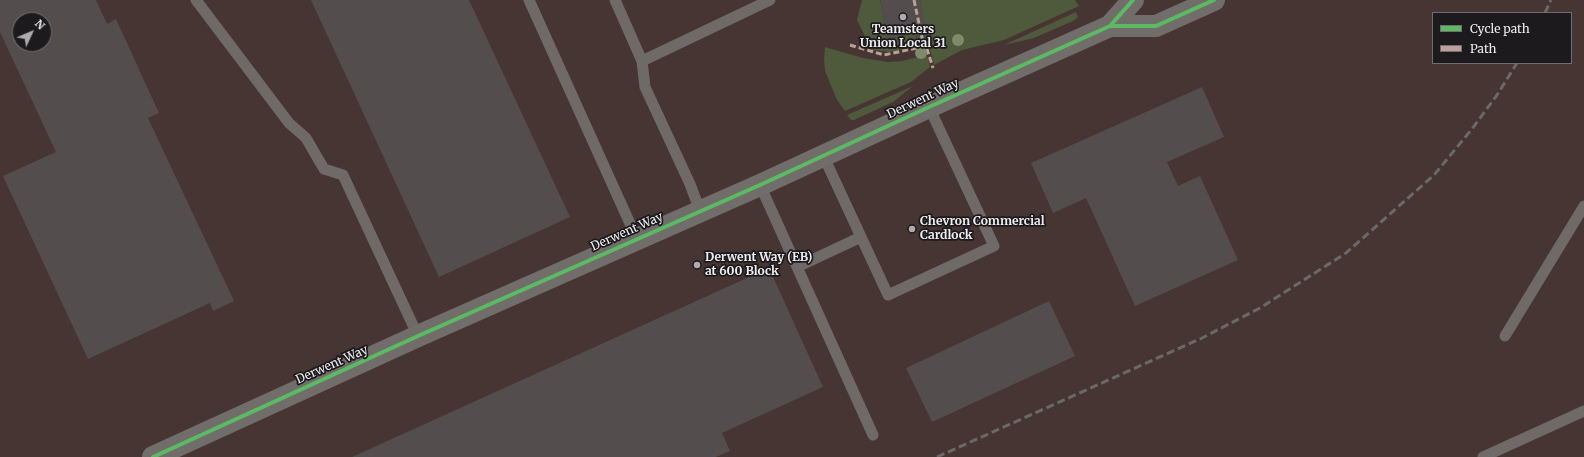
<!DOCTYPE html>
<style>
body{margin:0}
#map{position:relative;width:1584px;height:457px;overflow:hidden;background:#343335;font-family:Merriweather,serif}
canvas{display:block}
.legend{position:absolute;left:1432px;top:12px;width:140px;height:52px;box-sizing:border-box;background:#1c1a1c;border:1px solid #706e70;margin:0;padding:5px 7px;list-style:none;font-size:12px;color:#eeecef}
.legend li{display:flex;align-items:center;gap:8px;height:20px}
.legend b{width:20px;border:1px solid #706e70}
.north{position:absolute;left:12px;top:12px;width:40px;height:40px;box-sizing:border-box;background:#1c1a1c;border:1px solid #706e70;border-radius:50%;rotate:46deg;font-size:11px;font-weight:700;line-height:16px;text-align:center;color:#eeecef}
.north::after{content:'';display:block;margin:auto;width:14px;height:18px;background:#adabae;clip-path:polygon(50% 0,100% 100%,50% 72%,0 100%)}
</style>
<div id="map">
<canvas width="1584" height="457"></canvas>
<ul class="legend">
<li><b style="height:5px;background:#5cba63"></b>Cycle path</li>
<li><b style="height:5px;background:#bda197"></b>Path</li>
</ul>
<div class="north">N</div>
</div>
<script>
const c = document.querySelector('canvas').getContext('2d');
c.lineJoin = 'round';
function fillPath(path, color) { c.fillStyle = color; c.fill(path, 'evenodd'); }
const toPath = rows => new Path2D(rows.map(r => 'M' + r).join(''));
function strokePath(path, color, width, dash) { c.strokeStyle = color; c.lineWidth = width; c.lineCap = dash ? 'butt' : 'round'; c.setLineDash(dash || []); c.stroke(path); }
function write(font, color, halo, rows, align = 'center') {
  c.font = font + ' Merriweather,serif'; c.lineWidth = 3.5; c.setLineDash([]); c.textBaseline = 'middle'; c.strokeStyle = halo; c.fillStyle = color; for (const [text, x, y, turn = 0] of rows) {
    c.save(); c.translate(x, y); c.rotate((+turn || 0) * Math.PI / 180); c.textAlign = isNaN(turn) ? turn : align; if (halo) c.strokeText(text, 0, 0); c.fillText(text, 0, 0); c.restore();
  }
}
const industrial = toPath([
 [0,0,1584,0,1584,457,0,457],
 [1433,13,1571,13,1571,63,1433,63],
 [20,20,44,20,44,44,20,44]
]);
const green = toPath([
 [862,0,880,0,888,39,916,33,918,46,890,52,872,50,857,20],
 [920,0,1075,0,1079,6,1004,40,962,50,934,65,928,42],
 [1076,12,1078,17,1073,21,1034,38,1004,45],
 [825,47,863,58,888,62,902,61,927,55,930,67,911,82,845,111,837,100,825,71,824,59],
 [913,86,893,102,854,120,851,120,847,115]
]);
const building = toPath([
 [0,0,96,0,107,24,116,19,159,113,148,118,234,301,213,311,210,303,88,359,3,176,56,152,0,32],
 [20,20,44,20,44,44,20,44],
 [311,0,469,0,570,217,439,277],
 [880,0,920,0,929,42,918,44,916,33,888,39],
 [1202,87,1224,137,1167,162,1178,186,1200,176,1238,260,1135,306,1086,198,1053,213,1031,163],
 [769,268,823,387,722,433,730,451,716,457,352,457],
 [1049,301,1075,356,932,422,906,368]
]);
const lane = toPath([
 [196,0,289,123,306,138,324,169,343,175,418,336],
 [529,0,637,239],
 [615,0,642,61,645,87,690,184,700,211],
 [642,61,770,0],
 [823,155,888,295,994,246,929,107],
 [760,185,873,435],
 [797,267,861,237],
 [1505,336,1584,206],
 [1483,457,1584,411]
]);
const secondary = toPath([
 [1110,26,1156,26,1214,0],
 [153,457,418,336,760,185,929,107,1110,26,1133,0]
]);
const rail = toPath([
 [1545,13,1551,0],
 [937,457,1202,338,1260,308,1346,253,1434,175,1472,129,1497,95,1517,63]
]);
const quiet = toPath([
 [914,0,924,47],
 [850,45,884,55,926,46,933,68]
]);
const cycleway = toPath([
 [1110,26,1156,26,1214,0],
 [153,457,418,336,760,185,929,107,1110,26,1133,0]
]);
const trees = [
 [958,40],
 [921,53]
];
const markers = [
 [903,17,4,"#adabae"],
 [912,229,4,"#adabae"],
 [697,265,4,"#adabae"]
];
const poiNames = [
 ["Teamsters",903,30,"center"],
 ["Union Local 31",903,44,"center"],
 ["Chevron Commercial",920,222],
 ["Cardlock",920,236],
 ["Derwent Way (EB)",705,258],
 ["at 600 Block",705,272]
];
const streetNames = [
 ["Derwent Way",923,99,-25],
 ["Derwent Way",627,232,-24],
 ["Derwent Way",332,365,-24]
];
fillPath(industrial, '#463532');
fillPath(green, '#4f593b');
fillPath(building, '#544d4d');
strokePath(lane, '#6f6a68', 11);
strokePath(secondary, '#716d6b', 22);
strokePath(rail, '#6b6968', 3, [8, 4]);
strokePath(quiet, '#bda197', 3, [6, 3]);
strokePath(cycleway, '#5cba63', 4);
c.fillStyle = '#7e8a69';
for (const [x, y] of trees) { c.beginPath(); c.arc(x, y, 6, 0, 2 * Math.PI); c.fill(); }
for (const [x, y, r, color] of markers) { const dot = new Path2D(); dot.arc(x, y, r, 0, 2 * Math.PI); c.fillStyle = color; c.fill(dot); strokePath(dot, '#1c1a1c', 1.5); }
write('bold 12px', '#eeecef', '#1c1a1c', poiNames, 'left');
write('12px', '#eeecef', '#1c1a1c', streetNames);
</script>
